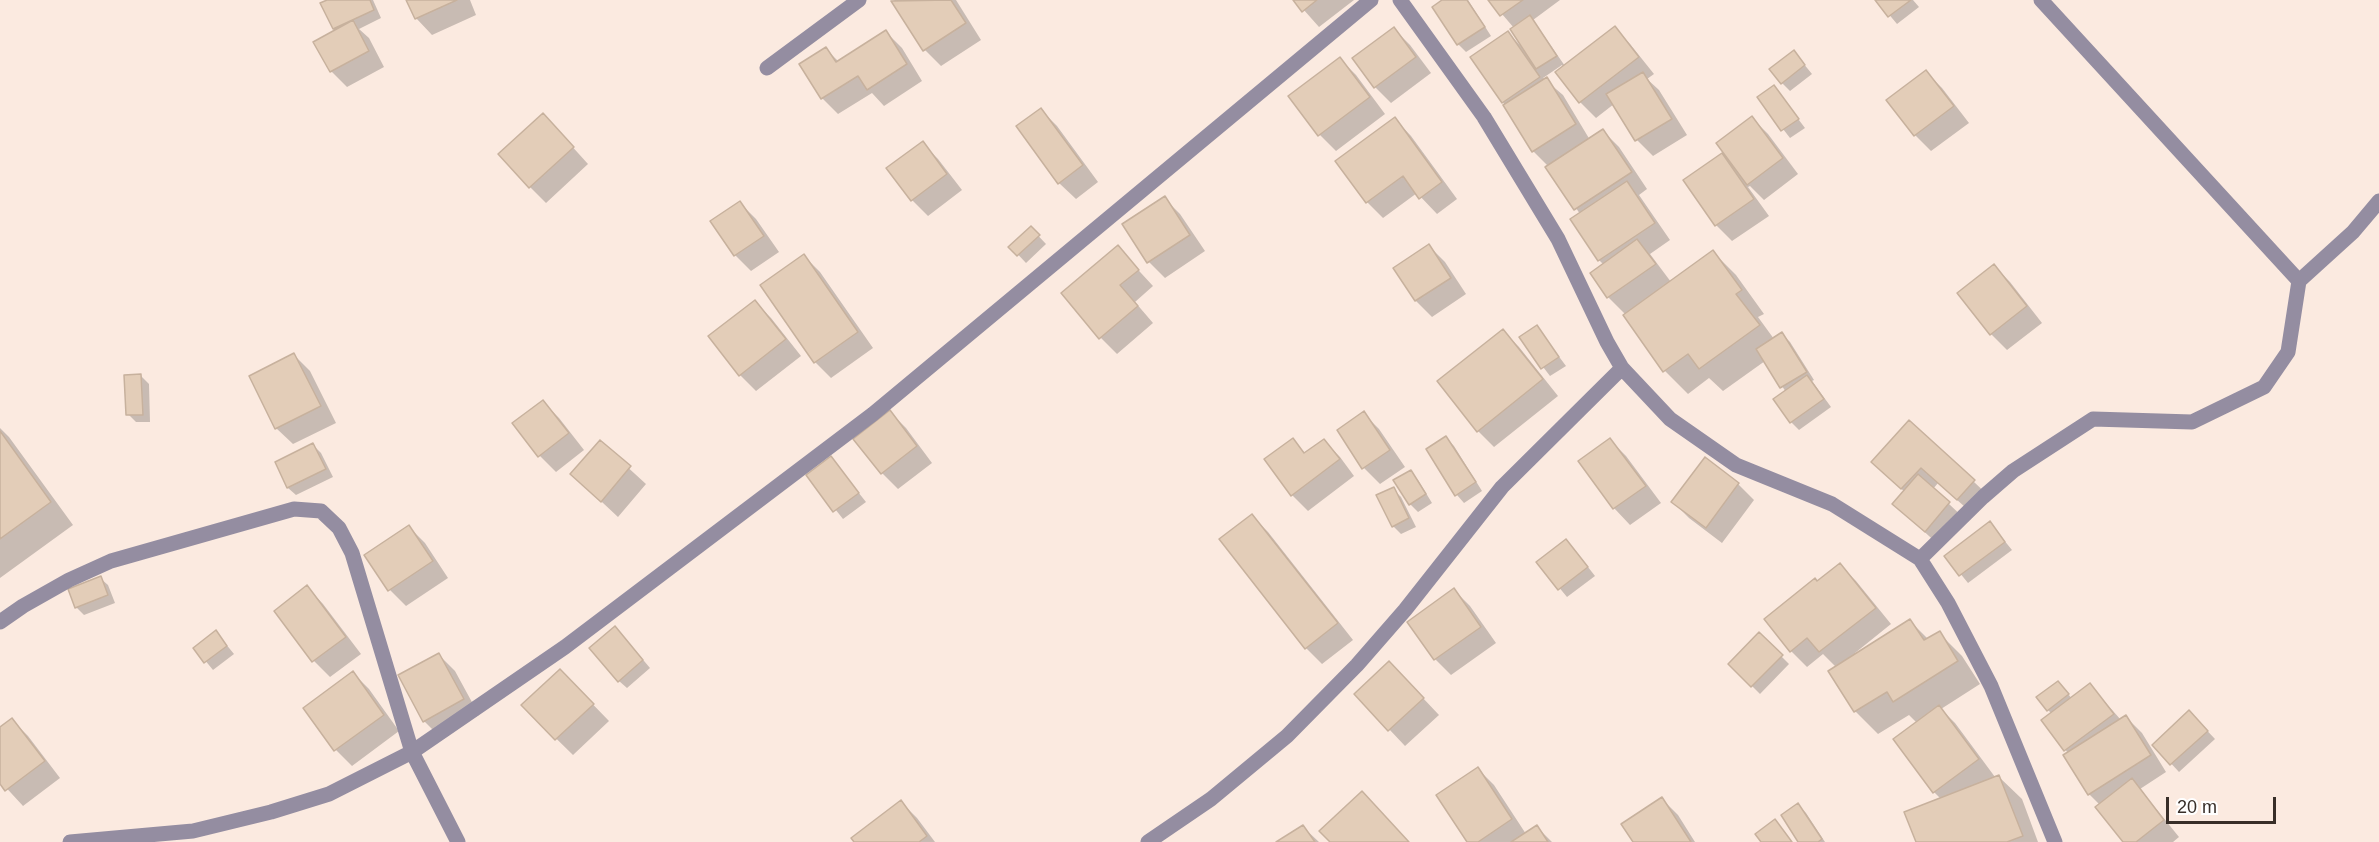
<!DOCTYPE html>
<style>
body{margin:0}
#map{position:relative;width:2379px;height:842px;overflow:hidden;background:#fbeae0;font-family:Helvetica,sans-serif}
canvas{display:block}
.scale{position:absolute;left:2166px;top:797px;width:110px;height:27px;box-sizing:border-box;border:3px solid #382e28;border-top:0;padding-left:8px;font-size:18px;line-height:21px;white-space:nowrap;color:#382e28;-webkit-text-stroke:4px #fff;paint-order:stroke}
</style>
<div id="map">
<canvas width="2379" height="842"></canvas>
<div class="scale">20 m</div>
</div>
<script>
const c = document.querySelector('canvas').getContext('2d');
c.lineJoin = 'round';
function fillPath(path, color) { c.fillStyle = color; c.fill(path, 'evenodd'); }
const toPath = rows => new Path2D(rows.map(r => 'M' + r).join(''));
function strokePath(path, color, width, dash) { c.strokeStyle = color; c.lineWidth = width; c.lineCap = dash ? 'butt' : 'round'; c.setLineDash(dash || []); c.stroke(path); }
const shadow = toPath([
 [330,0,373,0,381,18,359,29,369,38,384,67,347,87,331,71,336,31,334,29],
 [408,0,470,0,476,15,432,35,416,18],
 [895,0,956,0,981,40,941,66,925,50,893,1],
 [1295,0,1354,0,1319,27],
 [1445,0,1468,0,1491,36,1466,52,1458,44],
 [1490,0,1560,0,1533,20,1565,66,1614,28,1630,44,1654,74,1647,79,1659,90,1687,135,1653,156,1637,140,1614,104,1596,118,1580,102,1562,65,1543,78,1563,95,1590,140,1603,131,1619,147,1647,189,1639,195,1670,240,1650,254,1671,282,1713,252,1736,275,1764,314,1758,317,1774,339,1782,334,1790,342,1814,380,1812,381,1831,407,1799,430,1791,422,1786,392,1765,361,1723,391,1709,378,1688,394,1665,371,1626,315,1608,297,1604,265,1599,260,1580,214,1549,167,1533,151,1503,102,1507,32,1522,47,1514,28],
 [1877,0,1913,0,1919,7,1897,24],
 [1394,29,1410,45,1431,73,1391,103,1375,87],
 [886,32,902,48,922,81,884,106,872,93,838,114,822,98,826,49,839,62],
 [1794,52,1812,74,1790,91,1782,83],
 [1340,59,1356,75,1385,114,1336,151,1320,135,1290,97],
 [1926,72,1942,88,1969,123,1931,151,1915,135],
 [1774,87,1805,128,1790,138,1759,98],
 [1041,110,1057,126,1098,182,1076,199,1059,183],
 [1752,118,1768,134,1798,174,1764,200,1750,186,1748,187,1769,216,1732,241,1716,225,1721,155,1733,166,1734,165],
 [1395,119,1411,136,1457,199,1437,214,1417,193,1383,218,1367,202],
 [559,132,588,164,546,203,530,187],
 [922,143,938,159,962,190,928,216,912,200],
 [1164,198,1180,214,1205,251,1165,278,1149,262,1124,225],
 [740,203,756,219,779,252,751,271,735,255],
 [1031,228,1046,244,1026,263,1011,247],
 [1429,246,1445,262,1466,294,1432,317,1416,301,1395,268],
 [1117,247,1153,286,1135,302,1153,323,1117,354,1101,338],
 [804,256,820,272,873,348,831,378,815,362],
 [1994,266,2010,282,2042,323,2007,350,1991,334],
 [755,302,771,318,801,356,756,391,740,375],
 [1537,327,1566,366,1550,376,1521,338],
 [1503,331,1519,347,1558,396,1494,447,1478,431],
 [294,355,310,371,336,423,293,444,276,428],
 [141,376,149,384,150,422,136,422,128,414],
 [543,402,559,418,584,450,556,472,540,456,515,423],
 [890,412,906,428,932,463,898,489,882,473,855,439],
 [1363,413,1379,429,1405,467,1380,484,1364,468],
 [1910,422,1990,497,1974,515,1938,483,1933,489,1965,519,1941,547,1894,504,1905,492,1889,478],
 [0,428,9,437,73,525,0,578],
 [1446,438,1454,446,1482,491,1464,503,1457,495],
 [1292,440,1306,454,1324,441,1340,457,1354,476,1308,511,1292,495],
 [1610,440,1626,456,1661,503,1630,525,1614,508,1580,462],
 [600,442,646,484,618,517,572,474],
 [313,445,321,453,333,477,296,495,288,488,277,463],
 [831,458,866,502,843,519,808,475],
 [1705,459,1738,484,1754,500,1722,543,1689,518,1673,502],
 [1410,472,1418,480,1432,503,1418,512,1410,504],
 [1393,489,1401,497,1416,527,1401,534,1393,526],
 [1252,516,1268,532,1353,640,1322,664,1306,648],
 [1990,523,2012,550,1968,583,1946,556],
 [409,527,425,543,448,578,406,606,390,590],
 [1574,549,1595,576,1567,597,1538,562],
 [1840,565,1856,581,1891,624,1855,653,1856,655,1910,621,1928,639,1939,633,1962,656,1980,684,1941,709,1955,723,1995,777,1998,776,2022,799,2038,842,1917,842,1941,799,1934,792,1917,723,1909,715,1878,734,1855,711,1830,671,1836,667,1823,654,1807,667,1791,651,1766,619],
 [100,578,108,585,115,603,84,615,76,607],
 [307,587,323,604,361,654,330,677,314,661,276,611],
 [1454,590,1470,606,1496,643,1451,675,1435,659,1409,622],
 [216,632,234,654,213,670,195,648],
 [1759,634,1789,664,1760,694,1730,664],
 [623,636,650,668,627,688,619,681],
 [439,655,455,671,479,715,440,737,424,721],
 [353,673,369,689,399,731,352,766,336,750],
 [1405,679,1439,715,1405,746,1356,694],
 [2090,685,2121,720,2126,717,2142,733,2166,772,2140,789,2179,837,2173,842,2125,842,2100,805,2089,794,2065,755,2068,753,2043,721,2052,714,2048,710,2065,690,2072,699],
 [576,687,609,721,573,755,523,706],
 [12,720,28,736,60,778,23,806,0,781,0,729],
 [2197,720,2215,739,2179,772,2154,745],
 [1478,769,1494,785,1526,834,1537,827,1552,842,1469,842],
 [1662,799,1678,815,1695,842,1635,842],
 [901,802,917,818,935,842,856,842],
 [1798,805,1806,813,1825,842,1800,842],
 [1303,827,1319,842,1279,842]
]);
const building = toPath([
 [327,0,370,0,374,10,333,29,320,3,327,0],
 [406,0,457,0,415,19,406,0],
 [951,0,966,23,923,51,891,1,951,0],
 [1293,0,1317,0,1302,12,1293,0],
 [1442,0,1467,0,1485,27,1457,45,1432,7,1442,0],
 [1488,0,1523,0,1500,16,1488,0],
 [1875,0,1911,0,1888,17,1875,0],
 [1530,15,1557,56,1536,69,1510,29,1530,15],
 [353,20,369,51,330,72,313,42,353,20],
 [1615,26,1639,57,1579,103,1555,72,1615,26],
 [1394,27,1416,57,1374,88,1352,58,1394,27],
 [886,30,907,64,867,90,858,76,821,99,799,64,826,47,836,62,886,30],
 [1508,31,1540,77,1502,103,1470,57,1508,31],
 [1794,50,1805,65,1781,84,1769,69,1794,50],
 [1340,57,1370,97,1318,136,1288,96,1340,57],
 [1926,70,1954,106,1914,136,1886,100,1926,70],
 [1643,72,1672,119,1635,141,1606,94,1643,72],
 [1547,77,1576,124,1532,152,1503,105,1547,77],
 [1774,85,1799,119,1781,131,1757,97,1774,85],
 [1041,108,1083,165,1058,184,1016,126,1041,108],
 [543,113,574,147,529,188,498,154,543,113],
 [1752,116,1783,158,1747,185,1716,143,1752,116],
 [1395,117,1442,182,1419,199,1403,176,1366,203,1335,161,1395,117],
 [1603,129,1632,172,1574,210,1545,167,1603,129],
 [923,141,947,174,911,201,886,168,923,141],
 [1722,153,1754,199,1715,226,1683,180,1722,153],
 [1627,181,1655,223,1598,261,1570,219,1627,181],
 [1165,196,1190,235,1147,263,1122,224,1165,196],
 [740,201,764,236,734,256,710,221,740,201],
 [1031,226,1040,235,1017,256,1008,247,1031,226],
 [1637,239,1656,264,1607,298,1590,273,1637,239],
 [1429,244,1451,278,1415,301,1393,268,1429,244],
 [1118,245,1139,270,1120,285,1138,306,1099,339,1061,293,1118,245],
 [1713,250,1742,290,1736,294,1760,325,1699,369,1688,354,1663,372,1623,315,1713,250],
 [804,254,858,332,814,363,760,285,804,254],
 [1994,264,2027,306,1990,335,1957,293,1994,264],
 [755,300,786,339,739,376,708,336,755,300],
 [1537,325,1559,357,1541,369,1519,337,1537,325],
 [1503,329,1543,379,1477,432,1437,381,1503,329],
 [1782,332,1807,372,1780,388,1756,349,1782,332],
 [294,353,321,406,275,429,249,376,294,353],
 [141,374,143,415,126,415,124,375,141,374],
 [1807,375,1824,399,1790,423,1773,399,1807,375],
 [543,400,569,433,538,457,512,423,543,400],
 [890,410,917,446,881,474,853,439,890,410],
 [1364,411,1390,450,1362,469,1337,430,1364,411],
 [1909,420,1975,480,1957,500,1921,468,1901,489,1871,462,1909,420],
 [0,431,51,502,0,539,0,431],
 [1446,436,1476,482,1455,496,1426,449,1446,436],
 [1293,438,1304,453,1324,439,1340,459,1291,496,1264,459,1293,438],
 [1610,438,1646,486,1613,509,1578,461,1610,438],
 [600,440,631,466,601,502,570,474,600,440],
 [313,443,326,469,287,488,275,462,313,443],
 [831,456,859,493,833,512,806,475,831,456],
 [1705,457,1739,483,1706,528,1671,502,1705,457],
 [1411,470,1426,494,1409,505,1393,480,1411,470],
 [1918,474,1950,502,1925,532,1892,504,1918,474],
 [1394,487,1409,518,1392,527,1376,495,1394,487],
 [1252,514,1338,623,1305,649,1219,539,1252,514],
 [1990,521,2005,542,1959,576,1944,556,1990,521],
 [409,525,433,561,388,591,364,555,409,525],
 [1566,539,1588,567,1558,590,1536,562,1566,539],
 [1840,563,1876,608,1819,652,1807,638,1790,652,1764,619,1815,578,1817,581,1840,563],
 [101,576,108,595,75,608,68,589,101,576],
 [307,585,346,637,312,662,274,611,307,585],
 [1454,588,1481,627,1434,660,1407,622,1454,588],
 [1910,619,1924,640,1940,631,1958,661,1893,702,1887,692,1854,712,1828,671,1910,619],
 [615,626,643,660,618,682,589,648,615,626],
 [216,630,227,646,204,663,193,648,216,630],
 [1759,632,1783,655,1751,687,1728,664,1759,632],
 [439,653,464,699,423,722,398,675,439,653],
 [1389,661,1424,698,1388,731,1354,694,1389,661],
 [560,669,594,704,555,740,521,705,560,669],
 [353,671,384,715,334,751,303,708,353,671],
 [2058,681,2069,694,2047,711,2036,697,2058,681],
 [2090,683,2114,714,2064,751,2041,720,2090,683],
 [1939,705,1979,759,1933,793,1893,739,1939,705],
 [2189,710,2208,731,2170,765,2152,745,2189,710],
 [2126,715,2151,755,2088,795,2063,755,2126,715],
 [12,718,45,761,5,791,0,784,0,727,12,718],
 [1478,767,1512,819,1478,842,1467,842,1436,795,1478,767],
 [1999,775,2023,836,2007,842,1916,842,1904,812,1999,775],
 [2132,778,2164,820,2136,842,2123,842,2095,807,2132,778],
 [1362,791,1409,842,1330,842,1319,831,1362,791],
 [1662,797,1691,842,1633,842,1621,824,1662,797],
 [901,800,927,836,919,842,854,842,851,838,901,800],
 [1798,803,1822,839,1818,842,1798,842,1781,815,1798,803],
 [1775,819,1792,842,1761,842,1755,834,1775,819],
 [1303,825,1315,842,1276,842,1303,825],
 [1537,825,1548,842,1511,842,1537,825]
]);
const minor = toPath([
 [1400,0,1484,117,1558,239,1607,342,1622,368,1670,419,1736,465,1832,504,1920,559,1948,603,1991,686,2055,842],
 [2041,0,2299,281],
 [767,68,859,0],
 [1920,559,1983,497,2013,471,2093,419,2192,422,2264,387,2288,352,2299,281,2353,232,2379,201],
 [0,622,23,606,69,580,111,561,294,509,321,511,339,528,352,553,412,752,458,842],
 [70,842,193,831,271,812,329,794,412,752,565,647,873,414,1371,0],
 [1148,842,1211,799,1287,736,1357,665,1405,610,1502,487,1622,368]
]);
fillPath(shadow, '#0003');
fillPath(building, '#e3cdb8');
strokePath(building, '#c7b19d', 1.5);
strokePath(minor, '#948da1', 15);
</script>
